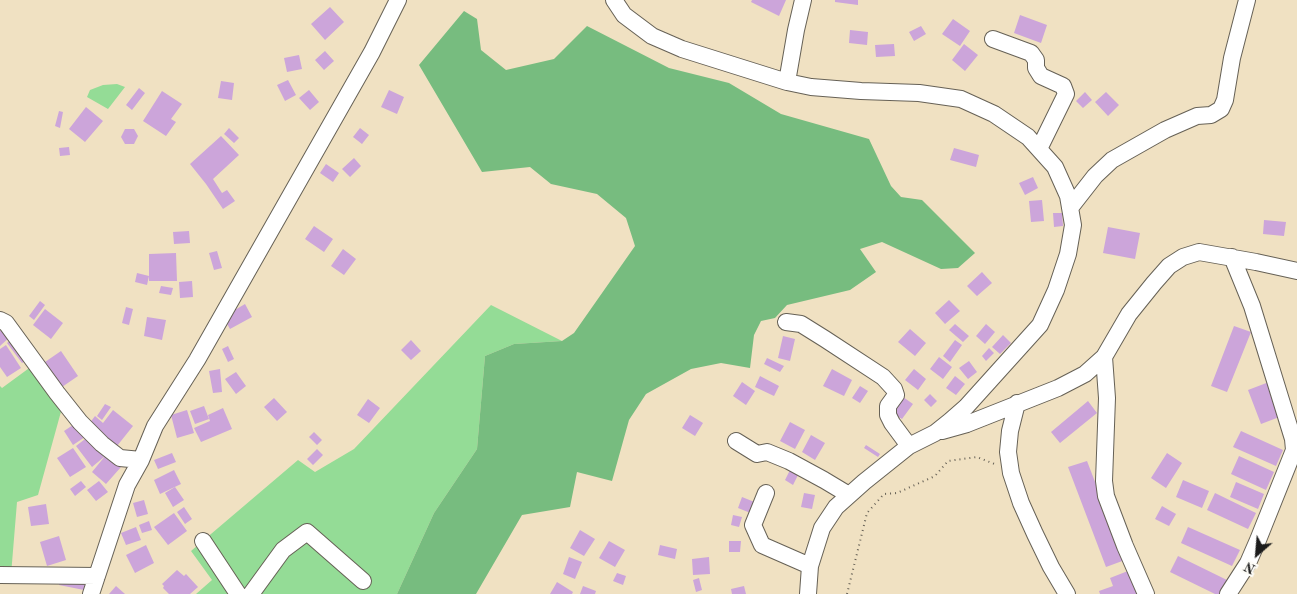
<!DOCTYPE html>
<style>
body{margin:0}
#map{position:relative;width:1297px;height:594px;overflow:hidden;background:#f0e1c2;font-family:"Old Standard TT",serif}
canvas{display:block}
.north{position:absolute;left:1232px;top:529px;width:50px;height:50px;-webkit-text-stroke:4px #fdfcf7;paint-order:stroke;rotate:207deg;font-size:14px;font-weight:700;line-height:20px;text-align:center;color:#1c1c1c}
.north::after{content:'';display:block;margin:auto;width:18px;height:22px;background:#1c1c1c;clip-path:polygon(50% 0,100% 100%,50% 72%,0 100%)}
</style>
<div id="map">
<canvas width="1297" height="594"></canvas>
<div class="north">N</div>
</div>
<script>
const c = document.querySelector('canvas').getContext('2d');
c.lineJoin = 'round';
function fillPath(path, color) { c.fillStyle = color; c.fill(path, 'evenodd'); }
const toPath = rows => new Path2D(rows.map(r => 'M' + r).join(''));
function strokePath(path, color, width, dash) { c.strokeStyle = color; c.lineWidth = width; c.lineCap = dash ? 'butt' : 'round'; c.setLineDash(dash || []); c.stroke(path); }
const green = toPath([
 [117,84,125,87,108,109,87,97,90,90,103,85],
 [491,305,562,341,514,344,485,356,477,449,434,513,397,594,196,594,212,580,191,551,298,460,315,472,354,449],
 [32,366,62,408,38,495,17,502,11,575,0,575,0,386,2,388]
]);
const forest = toPath([
 [464,11,477,19,481,50,506,70,554,59,587,26,669,68,729,83,781,114,869,139,891,186,901,197,922,200,975,253,958,268,941,269,882,242,860,249,876,272,850,290,787,305,775,318,761,321,754,335,750,368,721,363,691,369,646,394,629,420,612,481,577,472,570,507,522,515,476,594,397,594,434,513,477,449,485,356,514,344,562,341,574,333,635,246,626,218,597,194,551,184,530,167,482,172,419,65]
]);
const building = toPath([
 [752,0,786,0,779,16,751,2],
 [835,0,858,0,858,5,835,2],
 [330,7,344,22,325,40,311,24],
 [1020,15,1047,25,1041,43,1014,33],
 [953,19,970,31,960,46,942,34],
 [921,26,926,34,914,41,909,32],
 [850,30,868,32,867,45,849,43],
 [894,44,895,56,876,57,875,45],
 [964,44,978,55,965,71,952,60],
 [325,51,334,61,324,70,315,60],
 [299,55,302,69,287,72,284,58],
 [288,80,296,95,285,101,277,85],
 [221,81,234,83,232,100,218,98],
 [139,88,145,93,132,110,126,105],
 [309,90,319,102,310,110,299,98],
 [389,90,404,97,397,114,381,107],
 [162,91,182,104,171,119,176,122,166,136,143,121],
 [1085,92,1092,100,1083,108,1076,101],
 [1106,92,1119,105,1108,116,1095,102],
 [86,107,103,121,85,142,69,129],
 [59,111,63,112,60,128,55,126],
 [229,128,239,138,234,143,224,134],
 [360,128,369,135,362,144,353,137],
 [125,129,134,129,138,136,134,144,125,144,121,137],
 [221,136,239,155,213,179,222,193,227,190,235,201,223,209,206,184,190,164],
 [69,147,70,155,60,156,59,148],
 [954,148,979,155,976,167,950,160],
 [354,158,361,166,350,177,342,169],
 [326,164,339,173,333,182,320,173],
 [1033,177,1038,188,1025,195,1019,183],
 [1042,200,1044,221,1031,222,1029,201],
 [1053,213,1062,213,1063,226,1054,227],
 [1264,220,1286,222,1284,236,1263,234],
 [314,226,333,239,324,252,305,239],
 [1108,227,1140,233,1135,259,1103,253],
 [189,231,190,243,174,244,173,232],
 [343,249,356,259,344,275,331,266],
 [217,251,222,268,214,270,209,253],
 [176,253,177,281,149,281,149,254],
 [982,272,992,283,977,296,967,286],
 [137,273,149,276,147,285,135,282],
 [192,281,193,297,180,298,179,282],
 [161,286,173,288,171,295,159,293],
 [949,300,960,311,945,324,935,313],
 [40,301,45,305,34,320,29,316],
 [245,304,252,317,230,329,223,317],
 [126,307,133,309,129,325,122,323],
 [45,309,63,323,51,339,33,325],
 [147,317,166,320,162,340,144,336],
 [955,324,969,336,963,342,949,330],
 [986,324,995,332,985,344,976,336],
 [1234,326,1251,332,1227,392,1211,386],
 [4,327,12,335,0,346,0,331],
 [910,329,926,343,915,356,898,342],
 [1003,335,1011,343,1000,354,992,347],
 [783,336,795,339,790,361,778,358],
 [13,338,29,359,22,363,7,343],
 [411,340,421,351,411,360,401,350],
 [955,340,962,345,950,362,943,356],
 [6,345,21,368,7,377,0,367,0,349],
 [228,346,234,359,228,362,222,349],
 [989,348,994,353,986,361,982,356],
 [61,351,78,376,62,387,45,362],
 [939,357,952,367,943,379,930,369],
 [767,358,784,366,780,372,764,364],
 [969,361,977,372,968,379,959,368],
 [220,369,222,392,213,393,209,371],
 [832,369,852,380,844,396,823,386],
 [914,369,926,379,918,390,905,380],
 [236,372,246,386,236,394,225,379],
 [760,376,779,386,774,396,755,387],
 [955,376,965,384,956,395,946,388],
 [742,382,755,391,746,405,733,396],
 [1269,382,1282,416,1261,424,1248,390],
 [860,386,868,391,860,403,852,398],
 [930,394,937,401,931,407,924,400],
 [903,397,913,404,902,419,892,413],
 [274,398,287,412,277,421,264,407],
 [368,399,380,408,369,423,357,415],
 [1088,401,1097,413,1060,443,1051,432],
 [105,404,111,407,102,420,97,416],
 [204,406,209,419,195,424,190,411],
 [223,408,232,429,201,442,194,428,210,421,208,415],
 [113,410,133,426,117,446,89,424,95,416,103,423],
 [187,410,194,433,177,438,171,415],
 [690,415,703,423,695,436,682,428],
 [790,422,805,430,795,449,780,441],
 [76,423,85,437,73,445,64,431],
 [1241,431,1283,450,1276,466,1233,447],
 [314,432,322,440,317,445,309,437],
 [811,435,825,443,815,460,802,452],
 [89,436,104,457,92,467,76,446],
 [866,445,880,454,878,457,864,448],
 [73,448,86,467,70,477,57,458],
 [317,449,323,455,313,465,307,459],
 [172,453,176,462,158,469,154,460],
 [1167,453,1182,463,1166,488,1151,478],
 [106,455,121,467,106,484,92,472],
 [1239,456,1274,472,1266,490,1231,474],
 [1087,461,1125,560,1106,567,1068,467],
 [792,466,800,471,793,485,785,480],
 [174,470,181,484,160,494,154,480],
 [1183,480,1209,491,1202,508,1176,497],
 [81,481,86,487,75,496,70,489],
 [99,481,108,492,96,501,87,490],
 [1236,482,1264,494,1258,509,1230,497],
 [175,487,184,500,173,507,165,493],
 [804,493,815,495,812,509,801,507],
 [1215,493,1256,513,1248,529,1207,510],
 [742,497,757,503,753,514,738,508],
 [144,500,148,514,137,517,133,503],
 [46,504,49,524,31,526,28,507],
 [1162,506,1176,514,1169,526,1155,519],
 [184,507,192,519,185,524,177,512],
 [174,513,187,531,168,545,154,527],
 [733,515,742,517,739,527,731,525],
 [149,521,152,530,142,533,139,525],
 [136,527,141,540,126,545,121,533],
 [1188,527,1240,550,1232,566,1181,543],
 [580,530,595,539,584,556,570,548],
 [59,536,66,560,47,566,40,542],
 [609,541,625,550,615,567,599,558],
 [729,541,741,541,740,552,729,552],
 [146,545,154,563,135,573,126,555],
 [660,545,677,549,675,559,658,555],
 [1178,556,1229,581,1223,594,1215,594,1170,572],
 [569,557,582,562,575,579,563,574],
 [709,557,710,574,693,575,692,559],
 [1133,569,1142,594,1100,594,1099,591,1113,586,1110,578],
 [177,570,184,576,186,574,198,587,190,594,169,594,163,588,164,586,162,584],
 [617,573,626,576,623,585,613,581],
 [61,575,86,580,84,590,59,585],
 [699,578,702,590,696,592,693,580],
 [557,582,573,592,572,594,550,594],
 [116,586,125,594,109,594],
 [583,586,596,591,595,594,580,594],
 [744,586,746,594,732,594,731,589]
]);
const path = toPath([
 [847,594,867,513,884,494,897,493,935,476,948,461,977,457,997,465]
]);
const minor = toPath([
 [614,0,624,15,652,36,682,49,787,82,811,87,861,91,919,93,961,99,994,114,1028,137,1055,167,1068,196,1073,225,1068,254,1056,290,1040,325,966,407,950,421,935,433,909,446,864,482,836,507,822,528,810,566,808,594],
 [993,39,1031,53,1036,60,1036,68,1041,76,1063,86,1066,94,1039,149],
 [787,82,796,30,803,0],
 [1070,208,1095,176,1112,160,1165,130,1197,116,1211,115,1221,109,1225,100,1232,58,1247,0],
 [0,320,6,323,57,393,80,422,102,444,120,458,141,460],
 [786,322,801,324,825,339,883,377,894,389,896,395,888,406,888,415,892,423,909,446],
 [1104,357,1107,398,1104,481,1106,496,1125,546,1146,594],
 [1017,403,1010,431,1008,452,1011,473,1021,503,1035,534,1051,567,1067,594],
 [942,431,967,424,1058,388,1085,374,1104,357,1129,314,1154,283,1169,266,1183,257,1199,252,1256,262,1297,271],
 [736,441,757,454,767,452,789,461,824,480,849,495],
 [766,493,753,525,762,545,810,566],
 [203,541,238,594],
 [0,575,97,576],
 [91,594,127,485,141,460,155,426,197,360,372,52,398,0],
 [251,594,283,550,307,532,363,581],
 [1228,594,1248,563,1258,540,1294,450,1293,439,1252,306,1232,257]
]);
fillPath(green, '#94dc96');
fillPath(forest, '#77bc7f');
fillPath(building, '#cca5da');
strokePath(minor, '#666156', 18);
strokePath(path, '#666156', 2, [1, 4]);
strokePath(minor, '#fff', 16);
</script>
